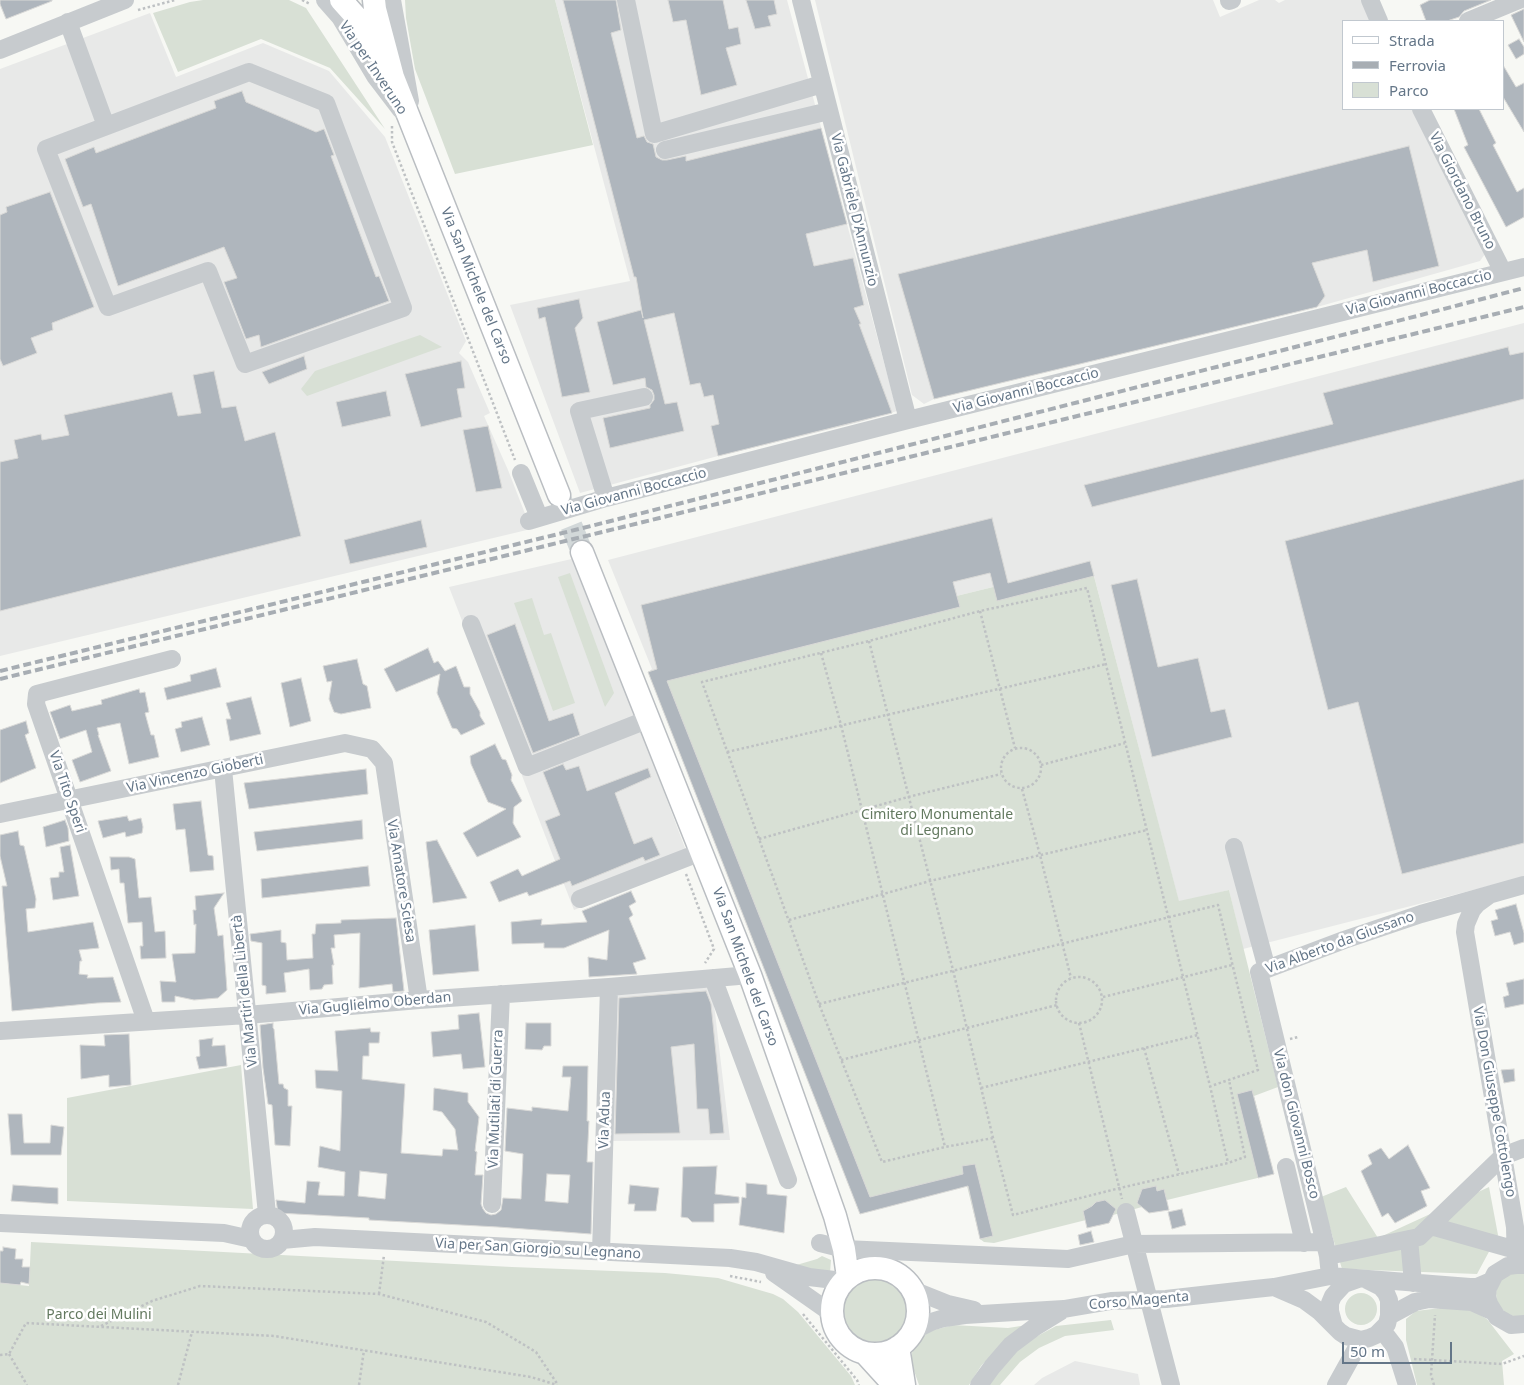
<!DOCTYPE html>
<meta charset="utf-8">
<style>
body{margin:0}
#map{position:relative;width:1524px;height:1385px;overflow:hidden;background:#f7f8f4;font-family:"Noto Sans",sans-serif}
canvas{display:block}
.legend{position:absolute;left:1342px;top:20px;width:162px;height:90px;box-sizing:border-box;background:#fff;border:1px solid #c1c8cf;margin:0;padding:6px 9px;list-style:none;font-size:15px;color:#647688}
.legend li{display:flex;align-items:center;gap:10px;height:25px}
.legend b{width:25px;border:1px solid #c1c8cf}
.scale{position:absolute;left:1342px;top:1342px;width:110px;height:22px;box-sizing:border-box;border:2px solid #647688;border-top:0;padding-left:6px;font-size:15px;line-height:18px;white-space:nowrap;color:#647688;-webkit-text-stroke:4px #fff;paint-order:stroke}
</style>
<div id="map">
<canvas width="1524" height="1385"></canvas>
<ul class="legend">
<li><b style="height:6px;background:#fff"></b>Strada</li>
<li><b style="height:6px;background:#a7adb3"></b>Ferrovia</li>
<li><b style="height:14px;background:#d8e0d5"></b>Parco</li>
</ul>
<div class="scale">50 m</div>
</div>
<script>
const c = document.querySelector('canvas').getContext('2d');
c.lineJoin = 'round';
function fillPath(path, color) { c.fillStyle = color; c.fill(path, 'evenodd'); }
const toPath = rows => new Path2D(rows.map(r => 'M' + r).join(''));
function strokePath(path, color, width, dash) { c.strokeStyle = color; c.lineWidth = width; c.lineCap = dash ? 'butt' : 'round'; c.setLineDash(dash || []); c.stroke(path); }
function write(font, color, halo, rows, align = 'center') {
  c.font = font + ' "Noto Sans",sans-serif'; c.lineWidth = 5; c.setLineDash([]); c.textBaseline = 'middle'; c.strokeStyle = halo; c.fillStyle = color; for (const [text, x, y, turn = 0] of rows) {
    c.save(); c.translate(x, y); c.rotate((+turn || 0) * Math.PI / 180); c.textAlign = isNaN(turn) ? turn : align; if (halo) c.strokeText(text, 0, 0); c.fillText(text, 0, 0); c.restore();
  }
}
const built = toPath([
 [555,0,787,0,897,411,860,422,718,456,580,493,510,305,630,281],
 [815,0,1213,0,1220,17,1259,0,1275,0,1279,3,1285,0,1362,0,1373,21,1343,21,1343,109,1416,109,1487,251,1480,261,1317,307,934,399,924,404,912,395],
 [150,13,176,77,263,43,329,71,385,137,466,341,459,353,468,362,490,413,484,416,508,470,531,529,0,656,0,69],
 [1524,323,1524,877,1243,949,1229,890,1179,902,1090,561,993,587,648,672,652,669,608,560],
 [576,558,691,864,574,910,449,587],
 [712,987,730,1140,610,1141,615,993],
 [1075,1361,1138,1374,1140,1385,1034,1385,1042,1378]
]);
const green = toPath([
 [203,0,289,0,306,8,385,129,330,68,261,39,178,72,153,13,190,2],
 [405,0,555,0,593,145,455,174,415,69,406,18],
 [420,335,442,347,307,396,301,389,315,371],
 [1090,561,1179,901,1229,890,1278,1087,1254,1096,1274,1174,1167,1200,1162,1211,1149,1213,1142,1207,1113,1215,1109,1223,1098,1226,1090,1219,994,1243,984,1242,980,1239,967,1186,860,1214,648,672,993,587],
 [570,573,614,693,605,707,558,577],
 [532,598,544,635,551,633,575,703,553,711,514,603],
 [241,1065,253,1209,67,1201,67,1098],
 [1346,1187,1378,1238,1489,1187,1498,1235,1477,1274,1342,1269,1321,1197],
 [31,1242,512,1267,665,1273,718,1278,773,1294,783,1299,798,1312,851,1376,855,1385,0,1385,0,1283,29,1286],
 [822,1256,831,1260,830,1273,793,1266,817,1259],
 [1524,1271,1524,1316,1513,1316,1506,1313,1501,1308,1497,1301,1496,1294,1497,1286,1506,1274],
 '843 1310a32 32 0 1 1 64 0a32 32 0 1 1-64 0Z',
 '1345 1309a16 16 0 1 1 32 0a16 16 0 1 1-32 0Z',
 [1457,1306,1472,1310,1487,1319,1514,1354,1502,1361,1504,1385,1417,1385,1406,1340,1406,1319,1416,1311],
 [1111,1320,1114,1330,1065,1336,1039,1348,1020,1362,1000,1385,988,1385,1012,1353,1032,1339,1056,1326],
 [953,1325,1008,1328,1027,1325,999,1347,981,1366,969,1385,919,1385,912,1365,912,1353,916,1342,930,1331]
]);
const building = toPath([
 [0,0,52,0,52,1,6,19,0,4,0,0],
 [563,0,616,0,621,30,611,33,637,138,644,136,647,142,653,144,656,157,662,160,667,160,686,156,686,161,821,128,847,224,806,234,814,266,853,258,864,305,854,308,861,324,859,324,892,413,718,456,711,426,719,424,713,395,704,397,700,383,690,385,674,313,644,320,665,404,677,402,684,431,610,448,603,418,650,408,650,405,654,400,654,395,652,390,646,387,645,378,613,385,597,322,641,310,643,318,636,277,634,277,563,0],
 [668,0,723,0,729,29,738,27,741,44,726,48,737,85,701,95,686,20,673,22,668,0],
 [746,0,774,0,777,14,768,16,771,26,755,29,746,0],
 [1430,0,1491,0,1464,11,1459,17,1447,21,1426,21,1420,5,1430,0],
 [1524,9,1524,42,1511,15,1524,9],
 [1519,39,1524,47,1524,54,1516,59,1508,45,1519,39],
 [1503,65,1516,87,1524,83,1524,132,1503,97,1503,65],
 [242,91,246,102,316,132,324,129,334,155,331,156,376,277,379,276,389,301,261,347,259,335,246,339,224,282,237,278,224,247,118,286,91,204,83,207,65,159,94,147,96,153,216,108,214,101,242,91],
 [1454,109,1479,109,1496,143,1493,145,1517,192,1524,188,1524,217,1506,227,1464,147,1468,145,1454,109],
 [1409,146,1439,266,1373,282,1367,250,1312,263,1325,296,1317,307,934,399,898,274,1409,146],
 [50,192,94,307,52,323,53,330,31,338,37,353,3,366,0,359,0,215,7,212,6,207,50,192],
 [579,299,583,318,575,328,590,392,562,397,545,317,539,319,537,308,579,299],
 [1508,347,1510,355,1524,352,1524,399,1092,507,1084,485,1333,424,1323,393,1508,347],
 [304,356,307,369,269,384,262,372,304,356],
 [461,361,465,388,457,389,462,417,421,427,405,374,461,361],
 [214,371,222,408,236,406,245,441,275,432,301,536,0,611,0,462,18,458,14,440,41,434,42,440,69,435,64,415,172,392,178,416,201,413,193,375,214,371],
 [386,391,391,416,342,427,336,402,386,391],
 [488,426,502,488,476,492,463,430,488,426],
 [1524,479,1524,843,1402,874,1358,702,1328,710,1285,541,1524,479],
 [992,518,1008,583,1090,561,1094,576,997,601,990,573,953,582,960,607,667,681,870,1197,963,1174,962,1166,975,1164,993,1236,980,1239,968,1186,860,1214,648,672,657,669,641,605,992,518],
 [421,520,427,547,350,564,344,540,421,520],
 [1137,579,1158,667,1198,658,1211,712,1225,709,1232,737,1152,757,1111,585,1137,579],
 [515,624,549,721,573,713,580,735,533,753,487,635,515,624],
 [428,648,434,663,438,661,445,671,456,666,464,687,470,687,470,694,480,712,480,716,485,724,461,735,457,729,452,728,437,693,440,674,396,692,384,669,428,648],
 [357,659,363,684,367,686,371,708,341,714,334,712,329,699,332,681,327,682,323,666,357,659],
 [216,668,221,687,167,700,164,688,191,681,190,675,216,668],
 [301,678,311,721,290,727,281,683,301,678],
 [139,689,140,693,145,692,149,712,145,713,151,735,154,735,159,757,129,764,120,723,97,728,99,735,98,735,111,771,80,782,72,760,92,752,86,730,60,739,50,712,70,705,72,711,102,704,101,700,139,689],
 [251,697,261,734,230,741,226,719,231,719,226,703,251,697],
 [202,717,210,745,181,752,175,729,182,727,181,722,202,717],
 [26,721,29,733,25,735,36,768,0,783,0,730,26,721],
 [495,744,502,759,506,760,512,775,511,780,522,801,514,807,513,823,521,837,477,857,463,833,506,809,488,802,471,764,470,756,495,744],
 [563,764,566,770,579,766,587,791,648,768,651,777,615,793,634,844,652,837,660,855,645,861,643,857,572,886,570,881,529,896,527,892,499,902,490,882,518,869,522,876,560,859,545,821,560,815,543,772,563,764],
 [366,769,368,794,249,809,244,783,366,769],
 [201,801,208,855,213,856,214,870,190,872,185,829,176,830,173,804,201,801],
 [127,816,129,821,141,818,143,827,142,833,126,837,125,832,103,838,98,821,127,816],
 [65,820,68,828,69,841,46,847,43,827,65,820],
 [362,820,363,839,257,851,254,832,362,820],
 [18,831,20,845,24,846,36,899,35,908,26,909,28,932,93,922,99,948,79,950,82,961,80,961,79,974,88,975,87,978,113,977,121,1002,97,1003,12,1011,2,886,7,886,0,856,0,835,18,831],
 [437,840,467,898,433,903,426,842,437,840],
 [70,845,79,896,53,900,50,878,59,877,59,872,64,872,60,847,70,845],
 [110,857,129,857,135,859,139,898,151,897,155,932,165,931,166,958,141,959,140,946,143,946,142,922,128,923,124,883,120,883,119,869,111,870,110,857],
 [368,866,370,886,262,898,261,879,368,866],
 [631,891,636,902,629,906,633,915,629,918,646,959,633,963,637,974,589,977,588,957,607,960,609,930,564,948,544,948,544,943,512,944,511,922,542,919,541,925,587,922,582,911,631,891],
 [224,893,214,908,218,936,223,935,227,990,218,998,194,1000,175,996,175,1002,162,1002,160,981,176,982,172,954,195,953,196,924,194,925,193,910,196,910,195,896,224,893],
 [1516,904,1524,933,1524,942,1514,945,1510,932,1495,936,1491,921,1498,919,1495,910,1516,904],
 [396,918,404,991,393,992,392,984,359,988,360,933,334,935,335,948,331,948,334,965,332,965,333,984,324,985,322,989,310,990,309,969,284,973,286,992,266,994,266,986,262,985,262,943,251,941,250,934,281,930,281,942,286,943,287,960,313,958,312,934,315,934,316,924,341,923,341,920,396,918],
 [475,925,479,971,433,975,429,930,475,925],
 [1524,979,1524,1004,1505,1008,1503,997,1509,995,1506,983,1524,979],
 [706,991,711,1004,724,1133,710,1134,708,1109,697,1109,694,1044,671,1047,680,1133,615,1134,619,998,706,991],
 [479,1013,485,1067,463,1069,461,1054,433,1057,431,1032,459,1029,458,1015,479,1013],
 [273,1023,273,1028,274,1029,279,1084,283,1084,284,1088,288,1090,288,1106,292,1106,290,1146,275,1145,272,1105,268,1104,263,1068,260,1025,273,1023],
 [526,1023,551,1023,551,1046,544,1046,542,1050,525,1049,526,1023],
 [370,1028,371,1032,380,1032,379,1043,369,1043,369,1056,363,1056,362,1079,405,1084,401,1153,442,1156,443,1149,458,1150,455,1129,442,1112,433,1110,434,1088,468,1093,468,1102,479,1117,475,1151,477,1152,475,1175,483,1175,481,1204,483,1209,486,1213,491,1215,496,1214,501,1210,503,1198,521,1199,523,1154,505,1151,507,1108,532,1111,532,1107,568,1111,571,1077,562,1077,563,1066,588,1066,587,1121,589,1121,587,1162,593,1162,591,1234,498,1227,369,1220,369,1218,278,1213,276,1200,305,1203,307,1181,320,1182,318,1195,344,1196,345,1172,318,1167,320,1146,340,1151,342,1091,316,1088,315,1070,338,1071,335,1031,370,1028],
 [360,1171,387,1174,385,1199,358,1196,360,1171],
 [547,1174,570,1175,568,1203,545,1201,547,1174],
 [129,1034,131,1085,109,1087,109,1075,81,1079,80,1045,105,1046,104,1035,129,1034],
 [213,1038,212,1046,225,1045,227,1066,199,1069,196,1057,200,1056,199,1040,213,1038],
 [1514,1069,1515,1081,1504,1083,1501,1070,1514,1069],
 [1252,1090,1274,1174,1258,1178,1237,1094,1252,1090],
 [8,1114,22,1114,24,1143,50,1143,51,1125,64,1127,61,1155,11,1155,8,1114],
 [1408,1145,1430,1188,1421,1191,1427,1206,1395,1223,1388,1213,1382,1217,1361,1171,1372,1164,1368,1155,1381,1148,1389,1159,1408,1145],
 [717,1166,715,1194,739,1197,739,1203,714,1204,714,1222,692,1222,688,1218,681,1217,683,1167,717,1166],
 [746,1183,767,1185,767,1194,787,1196,784,1233,739,1225,742,1197,746,1198,746,1183],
 [13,1185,58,1188,58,1204,11,1201,13,1185],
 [630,1185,659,1188,656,1211,634,1211,635,1204,628,1204,630,1185],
 [1156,1186,1157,1191,1164,1189,1169,1210,1149,1213,1137,1203,1142,1189,1156,1186],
 [1105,1200,1116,1209,1109,1223,1087,1228,1083,1211,1092,1206,1096,1202,1105,1200],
 [1182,1209,1186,1225,1172,1229,1168,1212,1182,1209],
 [1091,1231,1094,1242,1080,1245,1078,1235,1091,1231],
 [3,1247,16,1249,15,1259,23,1259,22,1267,30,1267,29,1284,21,1282,20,1285,0,1283,0,1251,3,1251,3,1247]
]);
const majorTunnel = toPath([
 [559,495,582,552]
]);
const path = toPath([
 [302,0,310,4],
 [138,10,175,0],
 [392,126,392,142,515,460],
 [980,611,1015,748],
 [869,641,953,970,993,1138,1013,1215,1120,1188,1228,1163,1245,1157,1229,1080],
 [821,653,841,725,945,1147],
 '1001 768a20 20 0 1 1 40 0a20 20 0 1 1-40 0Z',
 [727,752,1106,664],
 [1041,765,1125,743],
 [1022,789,1040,855,1071,978],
 [759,839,908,797,1001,774],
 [686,874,714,949,705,963],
 [789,920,930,881,1147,830],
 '1056 1000a23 23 0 1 1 46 0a23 23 0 1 1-46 0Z',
 [1103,997,1232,965],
 [819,1004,1218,905,1258,1070,1211,1086],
 [1079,1023,1122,1199],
 [1290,1039,1298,1037],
 [1144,1048,1179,1174],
 [841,1060,1057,1005],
 [981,1088,1198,1035],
 [993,1138,945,1147,882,1162,819,1004,702,682,869,641,980,611,1087,588,1210,1086,1228,1163],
 [730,1276,761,1282],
 [379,1294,384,1255],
 [803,1314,857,1380,859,1385],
 [101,1326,152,1301,200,1286,379,1294,486,1322,536,1352,558,1385],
 [9,1354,27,1385],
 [0,1355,9,1354,26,1323,274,1336,531,1377,557,1385],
 [1414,1359,1502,1364,1524,1356],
 [178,1385,192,1332],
 [359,1385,364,1350],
 [1434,1385,1431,1375,1435,1315]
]);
const minor = toPath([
 [325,0,340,17,375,76,401,110],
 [392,0,410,101],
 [626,0,654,134,822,84],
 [801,0,908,420],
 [1229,0,1229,1,1232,0],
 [1370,0,1379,21],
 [1468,21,1519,0],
 [68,22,106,126],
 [0,50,125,0],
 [249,72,326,103,403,308,245,364,208,271,108,307,46,149,249,72],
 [1421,109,1503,272],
 [665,150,829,111],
 [521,473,539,517],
 [606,498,579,411,644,397],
 [529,521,606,498,908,420,1524,267],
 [471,624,527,767,649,719],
 [223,769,267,1214],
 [0,814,345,743,372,749,384,763,419,1000],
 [1234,847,1267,969],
 [1488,896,1477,904,1472,910,1466,924,1465,932,1515,1227,1516,1265],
 [580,899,701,852],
 [713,978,788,1180],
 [146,1021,36,704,37,694,172,659],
 [0,1031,247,1015,419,1000,609,987,750,975],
 [1286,1167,1304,1243],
 [492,1204,501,994],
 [1126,1212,1171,1385],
 '250 1232a17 17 0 1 1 34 0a17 17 0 1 1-34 0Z',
 [0,1223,224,1233,251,1239],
 [1431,1226,1516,1250],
 [1409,1239,1413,1283],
 [282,1240,315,1237,730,1258,756,1262,809,1277,843,1281],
 [820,1243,844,1249,1068,1259,1134,1244,1325,1242],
 [601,1252,609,987],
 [1328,1256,1419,1237,1503,1156,1524,1148],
 [1524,1265,1516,1265,1508,1266,1495,1274,1488,1288,1487,1296,1489,1304,1497,1317,1511,1325,1524,1324],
 [774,1273,831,1313],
 [1330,1276,1328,1256,1259,972,1344,940,1421,914,1524,885],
 [911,1287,918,1292,948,1304,974,1310],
 [1274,1287,1304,1300,1319,1311,1340,1332,1346,1336,1361,1340,1369,1338,1376,1335,1387,1324,1389,1316,1389,1300,1386,1293,1381,1287,1367,1280],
 [1389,1316,1415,1302,1429,1299,1472,1302,1492,1311],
 [1334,1326,1330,1311,1330,1303,1333,1296,1344,1284,1358,1279],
 [1382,1330,1395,1347,1407,1385],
 [913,1331,931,1322,944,1318,965,1315,1064,1309,1111,1301,1166,1299,1255,1289,1274,1287,1330,1276,1470,1287,1477,1287,1491,1281],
 [979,1385,992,1367,1011,1345,1035,1327,1061,1311],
 [1336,1385,1361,1340]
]);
const major = toPath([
 [341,0,358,19,380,54],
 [374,0,375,9,393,77,559,495],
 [582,552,750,975,835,1216,844,1249,848,1277],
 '832 1311a43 43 0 1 1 86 0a43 43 0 1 1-86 0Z',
 [898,1347,904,1385],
 [865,1353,894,1385]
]);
const rail = toPath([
 [0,671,591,526,1417,316,1524,288],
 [0,679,1524,307]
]);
const streetNames = [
 ["Via per Inveruno",373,68,56],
 ["Via Giordano Bruno",1462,191,63],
 ["Via Gabriele D'Annunzio",854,210,76],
 ["Via San Michele del Carso",476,286,68],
 ["Via Giovanni Boccaccio",1419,293,-14],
 ["Via Giovanni Boccaccio",1026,391,-14],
 ["Via Giovanni Boccaccio",634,492,-15],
 ["Via Vincenzo Gioberti",195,774,-12],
 ["Via Tito Speri",67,792,71],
 ["Via Amatore Sciesa",401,881,81],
 ["Via Alberto da Giussano",1340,943,-20],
 ["Via San Michele del Carso",745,967,70],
 ["Via Martiri della Libertà",245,991,-96],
 ["Via Guglielmo Oberdan",375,1004,-5],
 ["Via Mutilati di Guerra",496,1099,-88],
 ["Via Don Giuseppe Cottolengo",1494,1102,80],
 ["Via Adua",605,1120,-88],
 ["Via don Giovanni Bosco",1296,1124,76],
 ["Via per San Giorgio su Legnano",538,1249,3],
 ["Corso Magenta",1139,1301,-5]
];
const parkNames = [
 ["Cimitero Monumentale",937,815],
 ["di Legnano",937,831],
 ["Parco dei Mulini",99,1315]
];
fillPath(built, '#e8e9e8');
fillPath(green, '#d8e0d5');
fillPath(building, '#afb6bd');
strokePath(building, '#d9d9d7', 1);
strokePath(majorTunnel, '#d2d8d9', 22, [22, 11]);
strokePath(major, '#babec2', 25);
strokePath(path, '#bec1c3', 2.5, [2.5, 2.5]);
strokePath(minor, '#c7cbce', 18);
strokePath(major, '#fff', 22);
strokePath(rail, '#a7adb3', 4, [8, 4]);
write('14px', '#647688', '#fff', streetNames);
write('14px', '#63795f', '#fff', parkNames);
</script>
